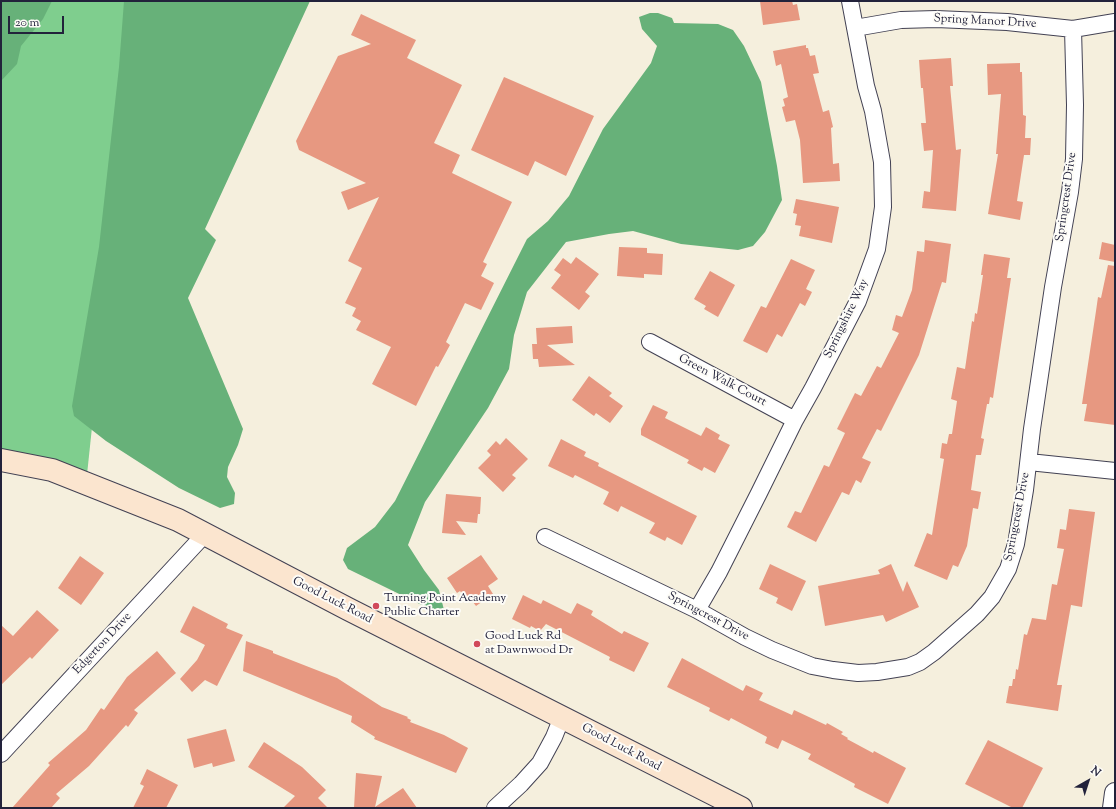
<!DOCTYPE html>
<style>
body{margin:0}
#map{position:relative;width:1116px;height:809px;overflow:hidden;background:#f5efdd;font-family:"Sorts Mill Goudy",serif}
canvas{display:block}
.frame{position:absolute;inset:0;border:2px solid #22223b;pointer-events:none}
.north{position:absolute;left:1068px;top:761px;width:40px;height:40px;-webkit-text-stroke:3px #fdfcf7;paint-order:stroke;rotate:39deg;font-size:11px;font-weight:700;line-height:16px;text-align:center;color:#22223b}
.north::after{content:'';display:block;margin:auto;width:14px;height:18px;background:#22223b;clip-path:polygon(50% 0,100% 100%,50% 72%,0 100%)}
.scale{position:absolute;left:8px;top:16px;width:56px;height:18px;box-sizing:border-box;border:2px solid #22223b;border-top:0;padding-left:5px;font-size:12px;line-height:14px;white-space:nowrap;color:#22223b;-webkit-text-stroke:3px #fdfcf7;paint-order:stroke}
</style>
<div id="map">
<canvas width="1116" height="809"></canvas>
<div class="frame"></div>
<div class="north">N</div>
<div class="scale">20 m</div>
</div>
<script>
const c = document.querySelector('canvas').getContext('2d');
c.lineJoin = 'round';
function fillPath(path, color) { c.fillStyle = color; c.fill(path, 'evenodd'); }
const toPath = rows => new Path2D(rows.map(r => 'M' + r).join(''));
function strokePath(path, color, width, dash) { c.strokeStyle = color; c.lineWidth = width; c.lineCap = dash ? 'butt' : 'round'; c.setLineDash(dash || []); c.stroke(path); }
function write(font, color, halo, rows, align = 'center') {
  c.font = font + ' "Sorts Mill Goudy",serif'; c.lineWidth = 4; c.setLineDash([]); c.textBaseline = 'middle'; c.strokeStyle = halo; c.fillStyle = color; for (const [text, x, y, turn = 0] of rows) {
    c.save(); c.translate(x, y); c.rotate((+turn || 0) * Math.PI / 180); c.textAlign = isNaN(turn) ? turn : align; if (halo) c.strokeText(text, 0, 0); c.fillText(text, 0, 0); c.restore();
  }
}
const green = toPath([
 [1,1,137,1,86,484,1,460]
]);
const forest = toPath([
 [1,1,52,1,43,19,21,46,17,64,1,81],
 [124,1,310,1,205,229,216,240,188,298,243,429,238,445,228,467,227,477,235,493,234,504,220,508,179,488,106,441,74,416,72,406,99,247,119,67],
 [650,13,658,13,672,18,674,23,718,24,733,30,744,46,761,82,777,166,782,200,765,232,753,246,738,250,681,244,633,231,609,234,566,242,527,292,514,335,509,369,488,408,425,502,408,545,424,570,439,590,444,610,430,609,348,569,343,560,347,548,375,527,395,501,527,239,548,221,569,196,603,129,651,63,657,46,642,29,639,17]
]);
const building = toPath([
 [760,1,792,1,793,5,797,4,800,20,763,25],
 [361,14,416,40,407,58,462,85,434,143,460,155,452,173,512,202,483,262,487,264,481,276,494,283,481,310,465,303,446,342,450,345,438,367,436,366,416,406,372,384,391,347,356,330,361,321,352,316,356,308,345,303,362,268,348,261,379,197,348,210,341,192,366,183,299,150,296,141,338,56,371,44,351,35],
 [806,45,806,48,808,48,810,56,815,55,819,73,813,74,823,112,829,110,833,127,831,128,833,164,839,163,840,181,803,183,800,140,795,120,786,122,782,107,785,106,783,99,788,97,781,64,776,66,773,51],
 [951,58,953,86,950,86,956,150,961,149,956,211,922,208,924,191,930,192,933,150,924,151,921,123,926,123,923,88,921,88,919,60],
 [1020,63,1020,72,1022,72,1023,115,1026,116,1025,138,1031,138,1030,155,1024,155,1017,201,1023,202,1020,220,988,214,998,154,996,154,1001,94,988,95,987,64],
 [504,77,594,116,566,176,535,161,528,176,471,150],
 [796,199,839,207,832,243,799,236,801,226,795,225,797,214,793,213],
 [925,240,951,244,946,283,942,282,919,355,881,431,877,429,862,458,871,462,861,483,856,480,849,495,842,492,816,542,787,527,795,511,801,513,824,465,829,467,845,433,837,429,855,393,861,396,877,366,881,368,899,333,892,330,896,315,902,317,912,290,917,251,924,252],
 [1102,242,1115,245,1115,262,1099,259],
 [619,247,647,248,647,253,663,254,662,275,644,274,644,278,617,276],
 [984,254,1010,258,1007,278,1011,278,993,398,990,397,989,404,987,404,981,438,984,439,981,455,976,455,971,490,981,492,978,509,973,508,967,546,958,567,953,565,947,580,914,566,927,533,932,535,944,459,940,458,942,443,947,444,949,434,952,434,957,401,951,399,957,367,965,369,972,321,974,322,975,313,977,314,983,275,981,275],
 [576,257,599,274,585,292,590,296,579,310,551,288,561,275,554,270,563,258,571,264],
 [791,259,815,270,806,289,812,292,805,306,800,303,782,337,777,334,767,353,743,341,761,306,766,308],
 [1108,265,1115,266,1115,425,1084,421,1087,404,1082,404,1096,311,1098,297,1101,298],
 [710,271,735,285,718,317,704,309,706,306,694,299],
 [572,326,573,343,547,345,575,365,539,367,538,359,533,359,532,344,537,344,536,328],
 [589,376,612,393,609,396,623,406,610,423,596,413,594,416,572,400],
 [653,405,668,412,665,418,701,436,706,427,720,435,718,439,730,445,715,473,704,467,702,471,687,463,689,460,641,435,641,429],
 [506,438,528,459,512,475,516,478,503,492,478,468,491,455,487,451,496,441,500,445],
 [561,439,586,452,584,456,599,463,598,466,697,516,682,545,667,537,665,541,649,533,655,523,621,506,618,512,603,504,609,492,575,475,573,478,548,466],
 [446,494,481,497,480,514,478,514,477,523,456,521,466,535,442,533],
 [1069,509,1095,512,1082,607,1071,605,1057,685,1062,685,1058,711,1006,703,1009,686,1012,686,1013,679,1015,679,1016,669,1018,670,1024,634,1027,635,1032,618,1046,620,1052,584,1057,585,1064,549,1057,548,1060,529,1066,530],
 [481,555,498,579,488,586,493,594,476,606,470,598,467,600,460,591,457,593,447,578],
 [80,556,104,573,81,605,58,588],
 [770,564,806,581,792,611,776,603,778,598,759,589],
 [891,564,903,592,907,581,919,607,886,622,883,615,825,626,818,586,880,574,878,570],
 [523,595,541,604,543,600,571,614,577,603,593,611,591,615,622,634,624,631,649,643,634,672,609,660,610,657,546,624,540,631,531,626,530,628,512,619],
 [193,606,228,624,226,628,243,635,217,686,205,680,192,692,180,679,197,660,205,645,180,632],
 [37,610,59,630,32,659,30,657,1,685,1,625,13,636],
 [246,641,273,651,273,653,337,678,382,707,408,717,407,718,411,720,410,722,444,735,468,748,456,773,374,739,375,737,351,722,352,716,243,671],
 [157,651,176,673,134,710,138,713,128,727,126,725,89,766,56,794,60,798,51,808,12,808,50,765,48,763,86,730,101,708,104,710,127,677],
 [682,658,743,691,746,685,763,693,759,700,792,715,794,710,826,725,827,723,843,732,841,734,848,738,847,739,873,753,874,751,906,768,888,804,854,787,855,784,808,759,811,754,782,740,778,749,765,743,767,737,731,718,729,721,709,711,710,708,667,687],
 [226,729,235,761,213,767,212,763,194,768,187,739],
 [988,740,1043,768,1022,808,1013,808,965,784],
 [264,742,302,767,326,790,318,798,328,808,283,808,295,796,248,767],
 [147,769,178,785,166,808,133,808,144,786,140,784],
 [356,773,382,776,375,807,403,788,417,808,354,808]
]);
const minor = toPath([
 [855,28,901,20,936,19,1007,22,1073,29,1115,22],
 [650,342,795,420],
 [1029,462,1115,471],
 [545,537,697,610,745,637,772,650,812,666,833,670,858,673,877,672,908,667,920,662,934,652,977,614,992,597,1008,569,1016,544,1025,490,1032,429,1053,287,1070,192,1074,159,1075,105,1073,29],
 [697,610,719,572,759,493,795,420,813,388,858,301,877,249,883,207,882,162,873,111,866,86,850,1],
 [1,754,205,534],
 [495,808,521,784,540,763,554,737,562,717]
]);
const tertiary = toPath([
 [1113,808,1115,793]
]);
const secondary = toPath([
 [1,460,52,470,178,520,348,609,741,808]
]);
const markers = [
 [376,606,4,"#d1495b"],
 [477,644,4,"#d1495b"]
];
const streetNames = [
 ["Spring Manor Drive",985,22,3],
 ["Springcrest Drive",1067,197,-82],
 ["Springshire Way",847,319,-64],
 ["Green Walk Court",722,381,28],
 ["Springcrest Drive",1018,517,-79],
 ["Good Luck Road",332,601,27],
 ["Springcrest Drive",708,617,28],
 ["Edgerton Drive",103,644,-47],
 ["Good Luck Road",621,748,28]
];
const poiNames = [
 ["Turning Point Academy",384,599],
 ["Public Charter",384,613],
 ["Good Luck Rd",485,637],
 ["at Dawnwood Dr",485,651]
];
fillPath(green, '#7fce8e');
fillPath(forest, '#67b179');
fillPath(building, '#e79881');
strokePath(minor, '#424153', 18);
strokePath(tertiary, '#424153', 22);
strokePath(secondary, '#424153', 24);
strokePath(minor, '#fff', 16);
strokePath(tertiary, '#fff', 20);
strokePath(secondary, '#fbe5cf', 22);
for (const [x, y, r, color] of markers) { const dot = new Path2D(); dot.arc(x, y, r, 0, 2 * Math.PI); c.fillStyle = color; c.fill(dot); strokePath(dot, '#fdfcf7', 1.5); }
write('12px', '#22223b', '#fdfcf7', streetNames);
write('12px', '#22223b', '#fdfcf7', poiNames, 'left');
</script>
